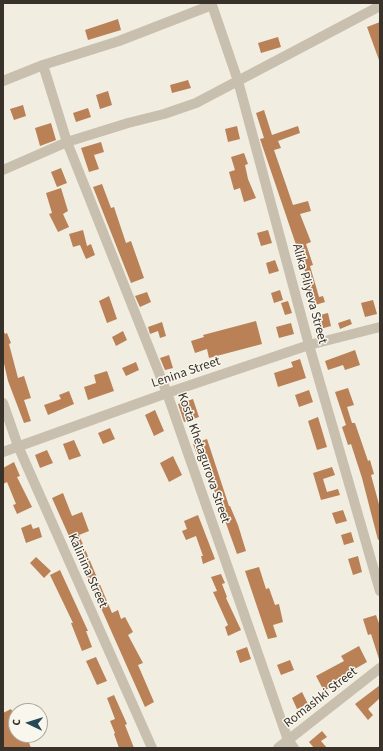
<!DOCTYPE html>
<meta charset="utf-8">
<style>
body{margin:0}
#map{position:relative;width:383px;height:751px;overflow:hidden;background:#f1ede1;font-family:"Source Sans 3",sans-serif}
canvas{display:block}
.frame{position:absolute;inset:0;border:4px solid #38322b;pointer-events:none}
.north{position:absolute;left:8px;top:703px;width:40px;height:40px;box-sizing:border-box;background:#f9f6ed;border:1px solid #aca89f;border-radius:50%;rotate:274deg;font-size:11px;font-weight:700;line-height:16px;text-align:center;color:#38322b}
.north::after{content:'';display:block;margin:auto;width:14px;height:18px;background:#254955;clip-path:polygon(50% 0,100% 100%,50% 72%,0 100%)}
</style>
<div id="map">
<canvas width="383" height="751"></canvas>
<div class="frame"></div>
<div class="north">С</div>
</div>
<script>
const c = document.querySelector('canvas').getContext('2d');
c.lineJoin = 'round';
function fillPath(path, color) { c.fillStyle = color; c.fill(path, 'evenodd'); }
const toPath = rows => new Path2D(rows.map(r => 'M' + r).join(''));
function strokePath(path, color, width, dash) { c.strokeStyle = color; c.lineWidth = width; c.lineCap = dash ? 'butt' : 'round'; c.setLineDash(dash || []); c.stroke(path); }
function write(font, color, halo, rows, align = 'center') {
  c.font = font + ' "Source Sans 3",sans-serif'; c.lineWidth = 3; c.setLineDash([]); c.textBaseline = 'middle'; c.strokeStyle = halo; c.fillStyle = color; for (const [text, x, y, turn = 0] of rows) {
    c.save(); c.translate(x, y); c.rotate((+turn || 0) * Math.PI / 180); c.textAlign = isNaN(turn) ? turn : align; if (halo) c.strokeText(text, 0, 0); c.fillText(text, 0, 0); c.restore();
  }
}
const building = toPath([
 [118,19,121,30,88,40,85,30],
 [380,22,380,60,379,60,367,27],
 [278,37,281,47,261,53,258,43],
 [188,80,191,88,172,93,170,85],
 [108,91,112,105,100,109,96,95],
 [23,105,26,116,14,120,10,109],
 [88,108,91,117,76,122,73,113],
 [264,110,272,135,298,126,300,133,278,141,281,148,274,150,293,205,308,201,311,211,300,214,311,242,306,244,313,265,310,266,319,297,323,296,325,302,312,306,303,278,307,277,260,139,264,138,256,113],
 [51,123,56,140,40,146,35,128],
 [237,126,240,139,228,142,225,129],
 [101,142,104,152,94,155,99,169,89,172,81,148],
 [244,153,248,164,245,165,248,179,256,198,244,202,240,188,234,190,229,172,235,170,231,157],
 [61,168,67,183,57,187,51,172],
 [102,184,111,208,114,207,126,243,131,241,144,278,131,283,93,187],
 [61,188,68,211,63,214,69,227,58,232,49,214,52,213,46,193],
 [83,230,87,246,91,244,95,255,86,259,80,245,73,247,69,234],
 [268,230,272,243,261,246,257,233],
 [275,260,279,271,269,274,266,263],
 [280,290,283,300,274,303,271,293],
 [147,292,151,302,140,307,135,296],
 [109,296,117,319,107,323,99,301],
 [373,300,377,314,365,317,361,303],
 [288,301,292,313,285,315,281,303],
 [328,313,331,326,320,329,316,316],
 [350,319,352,324,340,329,338,323],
 [256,321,262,344,209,358,207,349,195,353,191,341,204,337,203,335],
 [162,322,166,336,160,338,158,331,150,334,148,327],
 [291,323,294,334,279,338,276,327],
 [3,330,5,334,7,333,11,343,9,344,18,378,24,376,31,398,24,400,31,421,24,423,8,381,3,359],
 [123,331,127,340,116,346,112,337],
 [355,350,360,365,345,370,343,365,328,370,325,361],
 [169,355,173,368,165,370,160,358],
 [300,359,306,378,278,387,274,373,293,367,291,362],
 [136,362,139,370,126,376,122,368],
 [107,371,114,391,88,400,84,387,96,383,94,375],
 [348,388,354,405,347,407,352,423,355,423,368,461,370,460,374,474,371,475,380,508,380,539,378,540,362,478,351,444,348,445,342,427,346,425,335,392],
 [309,390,313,402,299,407,295,395],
 [69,391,74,404,48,415,44,405,61,399,59,395],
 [193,399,199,417,184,422,178,404],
 [155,410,164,431,154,436,145,415],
 [318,417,327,447,317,450,308,421],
 [110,428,115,439,103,444,98,433],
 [207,439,229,506,230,506,238,525,246,551,237,554,203,459,199,460,193,444],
 [74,440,81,456,69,460,63,444],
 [47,450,53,463,40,468,35,455],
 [173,456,182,475,169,482,160,463],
 [14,462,20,476,17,477,32,507,17,514,13,505,16,504,7,482,3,484,3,468],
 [332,467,335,475,323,479,327,492,338,489,340,495,321,500,313,473],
 [63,493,72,516,82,512,89,531,79,535,112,613,118,610,121,619,125,617,133,632,128,635,143,663,138,665,154,702,145,707,52,498],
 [343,510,347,521,336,524,332,513],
 [198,515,215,559,203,564,201,556,203,556,196,536,186,540,182,531,187,529,184,521],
 [31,524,33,529,39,527,42,537,26,543,21,528],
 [351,532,354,542,344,545,341,535],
 [358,556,362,572,353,575,348,559],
 [36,557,51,571,44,578,30,563],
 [259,567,266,589,269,588,275,605,279,604,283,622,273,625,277,637,268,639,245,571],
 [60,570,88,631,86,631,92,647,82,651,71,623,73,623,50,575],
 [221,574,225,583,222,584,227,597,226,598,241,630,228,636,225,627,228,625,213,592,217,591,211,577],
 [376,615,380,626,379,659,371,634,368,635,363,619],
 [359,646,367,662,346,674,348,677,324,691,316,676,344,661,341,656],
 [247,647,251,659,240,663,236,651],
 [96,657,107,681,97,685,86,661],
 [290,660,294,670,281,675,277,665],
 [380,685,380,698,368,709,373,715,368,720,355,704],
 [302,692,308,704,297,709,292,698],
 [114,695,127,724,125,725,134,748,119,748,114,734,115,733,110,721,115,719,107,698],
 [11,709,16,719,16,739,26,735,31,748,3,748,3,713],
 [322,731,327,737,321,741,327,748,314,748,309,742]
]);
const minor = toPath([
 [43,65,67,142,167,393,288,740,294,748],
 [3,81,43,65,119,41,212,5,238,81,309,345,380,591],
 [3,170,67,142,128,123,164,114,196,103,380,6],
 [3,403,18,446,152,748],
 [3,452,167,393,309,345,380,327],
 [278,748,380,668]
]);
const streetNames = [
 ["Alika Pliyeva Street",309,294,75],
 ["Lenina Street",186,373,-19],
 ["Kosta Khetagurova Street",203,458,71],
 ["Kalinina Street",87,571,66],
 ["Romashki Street",321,698,-38]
];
fillPath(building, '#ba8156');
strokePath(minor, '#c8bfae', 10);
write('13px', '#38322b', '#f9f6ed', streetNames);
</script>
